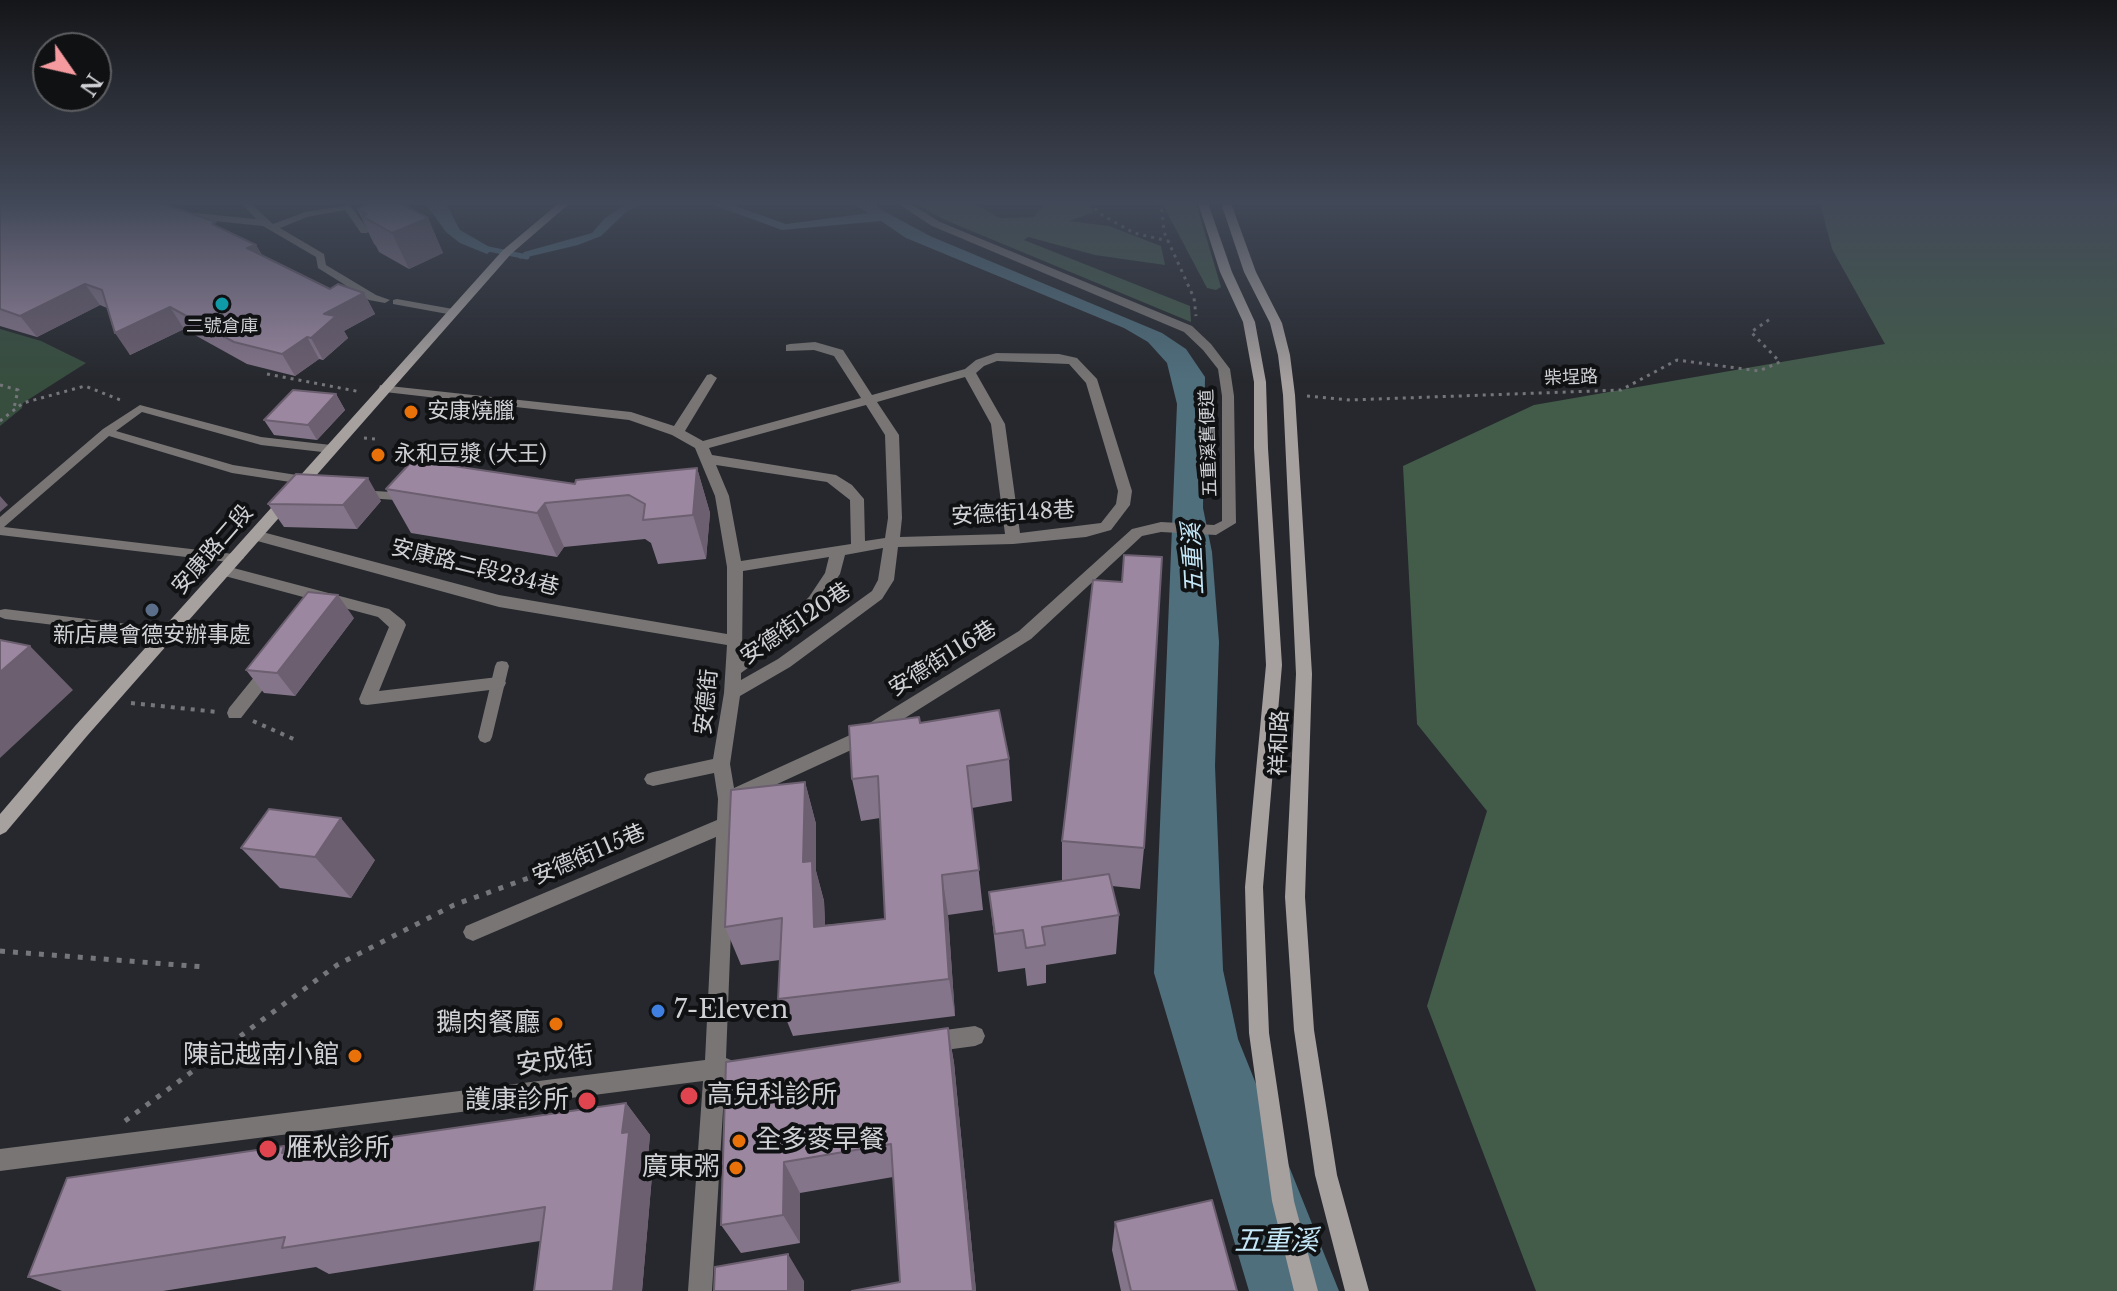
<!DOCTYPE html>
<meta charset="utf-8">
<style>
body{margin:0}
#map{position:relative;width:2117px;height:1291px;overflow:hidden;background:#26282d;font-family:"Libre Baskerville",serif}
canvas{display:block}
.north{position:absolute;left:32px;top:32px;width:80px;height:80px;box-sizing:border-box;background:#101113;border:2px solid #5d5e61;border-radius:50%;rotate:124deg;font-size:22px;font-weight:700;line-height:32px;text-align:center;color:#d0d1d5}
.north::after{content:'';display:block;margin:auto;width:28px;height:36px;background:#f59b9f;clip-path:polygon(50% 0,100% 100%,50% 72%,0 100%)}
</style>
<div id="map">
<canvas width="2117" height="1291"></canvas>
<div class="north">N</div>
</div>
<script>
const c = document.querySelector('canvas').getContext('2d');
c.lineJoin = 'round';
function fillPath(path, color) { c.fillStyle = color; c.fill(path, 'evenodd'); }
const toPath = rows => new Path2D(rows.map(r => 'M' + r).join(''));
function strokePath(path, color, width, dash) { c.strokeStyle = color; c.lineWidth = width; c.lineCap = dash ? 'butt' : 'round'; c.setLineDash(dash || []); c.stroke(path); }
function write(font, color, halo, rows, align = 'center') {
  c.font = font + ' "Libre Baskerville","Noto Sans TC",serif'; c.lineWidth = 8; c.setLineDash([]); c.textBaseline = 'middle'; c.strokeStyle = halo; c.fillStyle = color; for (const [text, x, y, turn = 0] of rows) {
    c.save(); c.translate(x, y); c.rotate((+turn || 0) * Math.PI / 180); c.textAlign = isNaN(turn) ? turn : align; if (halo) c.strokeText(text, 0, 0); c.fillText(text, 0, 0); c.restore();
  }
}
const green = toPath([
 [0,329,41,341,86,363,23,403,22,408,0,426]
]);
const forest = toPath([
 [914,203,973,203,1000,218,1033,217,1047,203,1089,203,1094,212,1070,221,1109,226,1161,246,1165,265,1095,255,1028,237,1024,240,1190,306,1191,322,945,220],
 [1162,203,1196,203,1221,287,1216,290,1207,288],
 [1820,203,2117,203,2117,1291,1536,1291,1427,1006,1487,811,1417,724,1403,466,1534,405,1885,344,1832,249]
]);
const water = toPath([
 [425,203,446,203,460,230,493,249,487,254,460,243,446,232],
 [628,203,644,203,626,212,601,236,578,245,519,259,524,252,592,233,605,218],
 [708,203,727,203,786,224,868,213,852,203,874,203,880,209,930,236,1162,333,1186,349,1205,377,1203,508,1212,552,1219,642,1215,766,1223,970,1238,1039,1339,1291,1249,1291,1154,973,1177,404,1167,363,1148,342,1124,328,906,238,881,221,782,230]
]);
const stream = toPath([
 [484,248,527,257]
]);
const pathFar2 = toPath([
 [1089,203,1102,215,1134,233,1168,241],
 [1156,203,1162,211,1164,232,1194,298,1196,316],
 [267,374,361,392],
 [0,385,18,390,14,408],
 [1307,396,1350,400,1621,390,1677,360,1759,371,1780,362,1751,332,1770,319],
 [0,421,23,403,85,386,123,401],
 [364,438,376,439]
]);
const pathFar1 = toPath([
 [131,703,218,712],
 [253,721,298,741]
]);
const path = toPath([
 [0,951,205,967],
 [125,1121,337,965,454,905,603,851,609,852]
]);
const service = toPath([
 [241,203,250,203,273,224,305,212,350,205,369,231,367,233,361,233,345,210,307,217,280,228,324,254,326,265,376,295,390,300,385,303,369,300,318,268,316,257,263,226,185,218,180,215,185,212,256,219,241,203],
 [397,299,453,309,458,312,453,315,393,304,393,300,397,299],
 [140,405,261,437,331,445,337,449,331,453,261,445,142,412,116,431,233,465,303,476,309,480,303,484,232,473,109,436,4,527,242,555,244,558,237,563,0,535,0,517,103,429,140,405],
 [358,490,409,493,415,497,409,501,354,497,352,494,354,491,358,490],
 [5,609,169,629,176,634,169,639,5,619,0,617,0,610,5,609],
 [502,661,507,662,509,666,492,737,490,741,485,743,480,741,478,737,495,666,497,662,502,661]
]);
const minor = toPath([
 [897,203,909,203,940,222,1192,326,1211,344,1230,369,1234,396,1236,523,1216,535,1161,532,1142,536,1031,639,862,745,736,803,726,1058,733,1061,736,1068,733,1075,725,1078,712,1291,688,1291,703,1081,0,1171,0,1149,705,1060,716,837,480,938,473,941,466,938,463,932,466,926,717,820,718,799,714,773,653,786,647,784,644,779,647,774,653,772,713,759,724,693,727,645,499,607,250,539,248,535,255,530,499,595,727,634,727,567,715,496,695,448,672,435,629,420,385,392,379,388,380,385,631,412,674,426,707,375,711,374,717,378,685,431,703,441,861,398,834,356,814,350,786,351,786,345,790,344,815,342,843,350,872,395,965,369,976,360,996,353,1059,354,1077,358,1097,379,1132,491,1130,505,1111,530,1086,537,1013,544,898,547,894,580,882,599,790,667,740,696,730,764,734,788,850,735,1019,631,1132,529,1161,522,1214,525,1222,521,1222,396,1218,369,1203,350,1184,332,932,226,897,203],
 [997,361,1069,364,1086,383,1118,491,1116,504,1101,523,1020,533,1005,424,976,373,984,366,997,361],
 [965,377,991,424,1005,534,900,537,902,518,899,435,877,402,965,377],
 [866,405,885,435,888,518,885,538,865,541,864,499,852,485,836,475,712,455,709,448,866,405],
 [716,465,827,482,850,500,851,544,741,561,729,496,716,465],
 [883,548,878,580,872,591,778,659,741,680,741,673,779,645,819,605,840,574,845,555,883,548],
 [829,557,825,573,809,597,767,637,742,655,743,571,829,557],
 [226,566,389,609,404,621,406,625,379,691,498,677,504,679,506,683,504,687,498,689,367,705,361,704,359,699,389,627,378,617,221,575,218,571,226,566],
 [269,664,275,666,277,670,275,674,241,718,229,718,227,713,229,708,263,666,269,664],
 [975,1026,982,1029,985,1036,982,1043,975,1046,930,1052,923,1049,920,1042,923,1035,930,1032,975,1026]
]);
const secondary = toPath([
 [559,203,570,203,511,254,87,736,6,832,0,835,0,814,75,726,503,250,559,203],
 [1198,203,1208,203,1232,272,1255,322,1266,382,1268,448,1282,665,1263,887,1269,1033,1294,1201,1318,1291,1294,1291,1272,1201,1249,1033,1245,887,1266,665,1254,448,1254,382,1243,322,1220,272,1198,203],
 [1221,203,1231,203,1256,272,1282,323,1290,355,1295,395,1312,674,1305,897,1314,1030,1337,1175,1369,1291,1345,1291,1315,1175,1294,1030,1285,897,1296,674,1283,395,1278,355,1270,323,1244,272,1221,203]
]);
const wall = toPath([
 [0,203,219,227,256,245,262,255,330,289,364,293,375,314,344,331,348,338,323,360,319,359,295,376,247,364,184,329,130,355,107,308,100,305,37,337,0,326],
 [357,209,428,218,443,253,409,269,379,252,376,246,374,244],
 [336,394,345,410,317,440,274,435,264,420],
 [697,468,710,513,706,559,658,564,651,543,645,539,564,547,557,557,411,533,386,489,575,484],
 [381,501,357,529,284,527,268,504],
 [354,618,295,696,264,693,246,670],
 [920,723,1009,759,1012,801,972,808,983,910,948,915,955,1016,793,1036,778,999,780,960,741,965,725,927,805,782,816,824,816,871,824,901,825,925,885,919,880,818,861,821,852,779],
 [1062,841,1144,848,1140,889,1112,886,1119,915,1116,954,1046,965,1046,983,1027,986,1025,968,998,972,989,892,1062,882],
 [241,848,375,860,351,898,280,888],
 [948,1028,954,1063,976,1291,852,1291,900,1282,893,1177,800,1193,800,1243,741,1253,721,1225,726,1062],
 [626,1103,650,1135,648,1157,653,1164,642,1291,534,1291,540,1241,329,1274,316,1267,163,1291,62,1291,28,1277,284,1146,292,1152],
 [1115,1222,1237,1291,1121,1291,1112,1250]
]);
const shadedWall = toPath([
 [428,218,443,253,409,269,392,233],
 [256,245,267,266,247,248],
 [85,284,100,305,37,337,20,316],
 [364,293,375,314,344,331,348,338,323,360,311,338,324,314],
 [170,307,184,329,130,355,115,333],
 [307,337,319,359,295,376,282,354],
 [336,394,345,410,317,440,308,425],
 [697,468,710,513,706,559,693,515],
 [368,478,381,501,357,529,343,505],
 [0,496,8,505,0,512],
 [545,503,564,547,557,557,537,513],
 [338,595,354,618,295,696,277,673],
 [30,646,73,690,0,758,0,672],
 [805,782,816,824,816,871,824,901,827,965,814,927,803,862],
 [341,818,375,860,351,898,315,857],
 [942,875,948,915,955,1016,949,979],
 [948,1028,954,1063,976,1291,973,1291],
 [626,1103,650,1135,648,1157,653,1164,642,1291,613,1291,622,1133],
 [284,1146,328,1177,282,1153],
 [784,1162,800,1193,800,1243,783,1215],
 [788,1254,804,1281,804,1291,788,1291]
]);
const building = toPath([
 [0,203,161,203,216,222,212,224,256,245,247,248,330,289,338,284,364,293,324,314,336,316,311,338,307,337,282,354,234,342,170,307,115,333,102,290,85,284,20,316,0,309,0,203],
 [372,203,400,203,428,218,392,233,362,216,367,214,357,209,372,203],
 [293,390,336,394,308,425,264,420,293,390],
 [413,460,575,484,576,480,697,468,693,515,643,520,645,504,629,495,545,503,537,513,386,489,413,460],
 [296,474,368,478,343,505,268,504,296,474],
 [1124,555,1162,557,1144,848,1062,841,1093,580,1122,582,1124,555],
 [308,592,338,595,277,673,246,670,308,592],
 [0,640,30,646,0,672,0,640],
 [999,710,1009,759,967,766,979,870,942,875,949,979,778,999,782,918,725,927,731,790,805,782,803,862,812,861,814,927,885,919,878,776,852,779,849,726,919,717,920,723,999,710],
 [269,809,341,818,315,857,241,848,269,809],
 [1109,874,1119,915,1042,927,1045,945,1026,948,1023,930,995,934,989,892,1109,874],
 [948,1028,973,1291,852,1291,900,1282,891,1144,784,1162,783,1215,721,1225,726,1062,948,1028],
 [626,1103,622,1133,629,1132,613,1291,534,1291,545,1207,282,1248,285,1237,28,1277,67,1178,284,1146,282,1153,626,1103],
 [1212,1200,1237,1291,1131,1291,1115,1222,1212,1200],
 [788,1254,788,1291,714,1291,715,1267,788,1254]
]);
const markers = [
 [222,304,8,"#0f9aa8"],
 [411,412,8,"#e8710a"],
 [378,455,8,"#e8710a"],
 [152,610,8,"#5c6f8a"],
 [658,1011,8,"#3f7fe0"],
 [556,1024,8,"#e8710a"],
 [355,1056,8,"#e8710a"],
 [689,1096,10,"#e0444e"],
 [587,1101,10,"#e0444e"],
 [739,1141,8,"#e8710a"],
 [268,1149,10,"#e0444e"],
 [736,1168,8,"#e8710a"]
];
const farPoinames = [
 ["二號倉庫",222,327]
];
const farStreetnames = [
 ["柴埕路",1571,378,-2],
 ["五重溪舊便道",1209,443,-92]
];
const poiNames = [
 ["安康燒臘",427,412],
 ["永和豆漿 (大王)",394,455],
 ["新店農會德安辦事處",152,636,"center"]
];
const streetNames = [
 ["安德街148巷",1013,514,-3],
 ["安康路二段",213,550,-49],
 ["安康路二段234巷",475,568,14],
 ["安德街120巷",796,624,-34],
 ["安德街116巷",943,659,-32],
 ["安德街",707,702,-84],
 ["祥和路",1280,743,-88],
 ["安德街115巷",589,855,-23]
];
const waterNames = [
 ["五重溪",1194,559,-93]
];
const nearPoinames = [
 ["7-Eleven",674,1011],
 ["鵝肉餐廳",540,1024,"right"],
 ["陳記越南小館",339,1056,"right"],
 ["高兒科診所",707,1096],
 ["護康診所",569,1101,"right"],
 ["全多麥早餐",755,1141],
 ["雁秋診所",286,1149],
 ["廣東粥",720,1168,"right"]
];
const nearStreetnames = [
 ["安成街",555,1061,-8]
];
const nearWaternames = [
 ["五重溪",1276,1242]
];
fillPath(green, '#374e3e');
fillPath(forest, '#435c4a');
fillPath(water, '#506f7d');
strokePath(stream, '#506f7d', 5);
strokePath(pathFar2, '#75767b', 3, [3, 5]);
strokePath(pathFar1, '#75767b', 4, [4, 6]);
strokePath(path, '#75767b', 5, [5, 8]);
fillPath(service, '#787574');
fillPath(minor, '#787574');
fillPath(secondary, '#a6a09f');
fillPath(wall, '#85758a');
fillPath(shadedWall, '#6c5f70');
fillPath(building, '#9b88a0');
strokePath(building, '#6c5f70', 2);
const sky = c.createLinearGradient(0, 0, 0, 383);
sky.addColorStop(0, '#151619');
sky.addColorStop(0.53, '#414857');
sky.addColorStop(1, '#41485700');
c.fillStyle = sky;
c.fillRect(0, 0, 2117, 383);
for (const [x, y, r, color] of markers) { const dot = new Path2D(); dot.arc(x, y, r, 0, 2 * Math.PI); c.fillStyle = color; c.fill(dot); strokePath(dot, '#101113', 3); }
write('18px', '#d0d1d5', '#101113', farPoinames);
write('18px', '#d0d1d5', '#101113', farStreetnames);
write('22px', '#d0d1d5', '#101113', poiNames, 'left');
write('22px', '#d0d1d5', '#101113', streetNames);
write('italic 24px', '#c4e7f8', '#101113', waterNames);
write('26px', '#d0d1d5', '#101113', nearPoinames, 'left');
write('26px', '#d0d1d5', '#101113', nearStreetnames);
write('italic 28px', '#c4e7f8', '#101113', nearWaternames);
</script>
